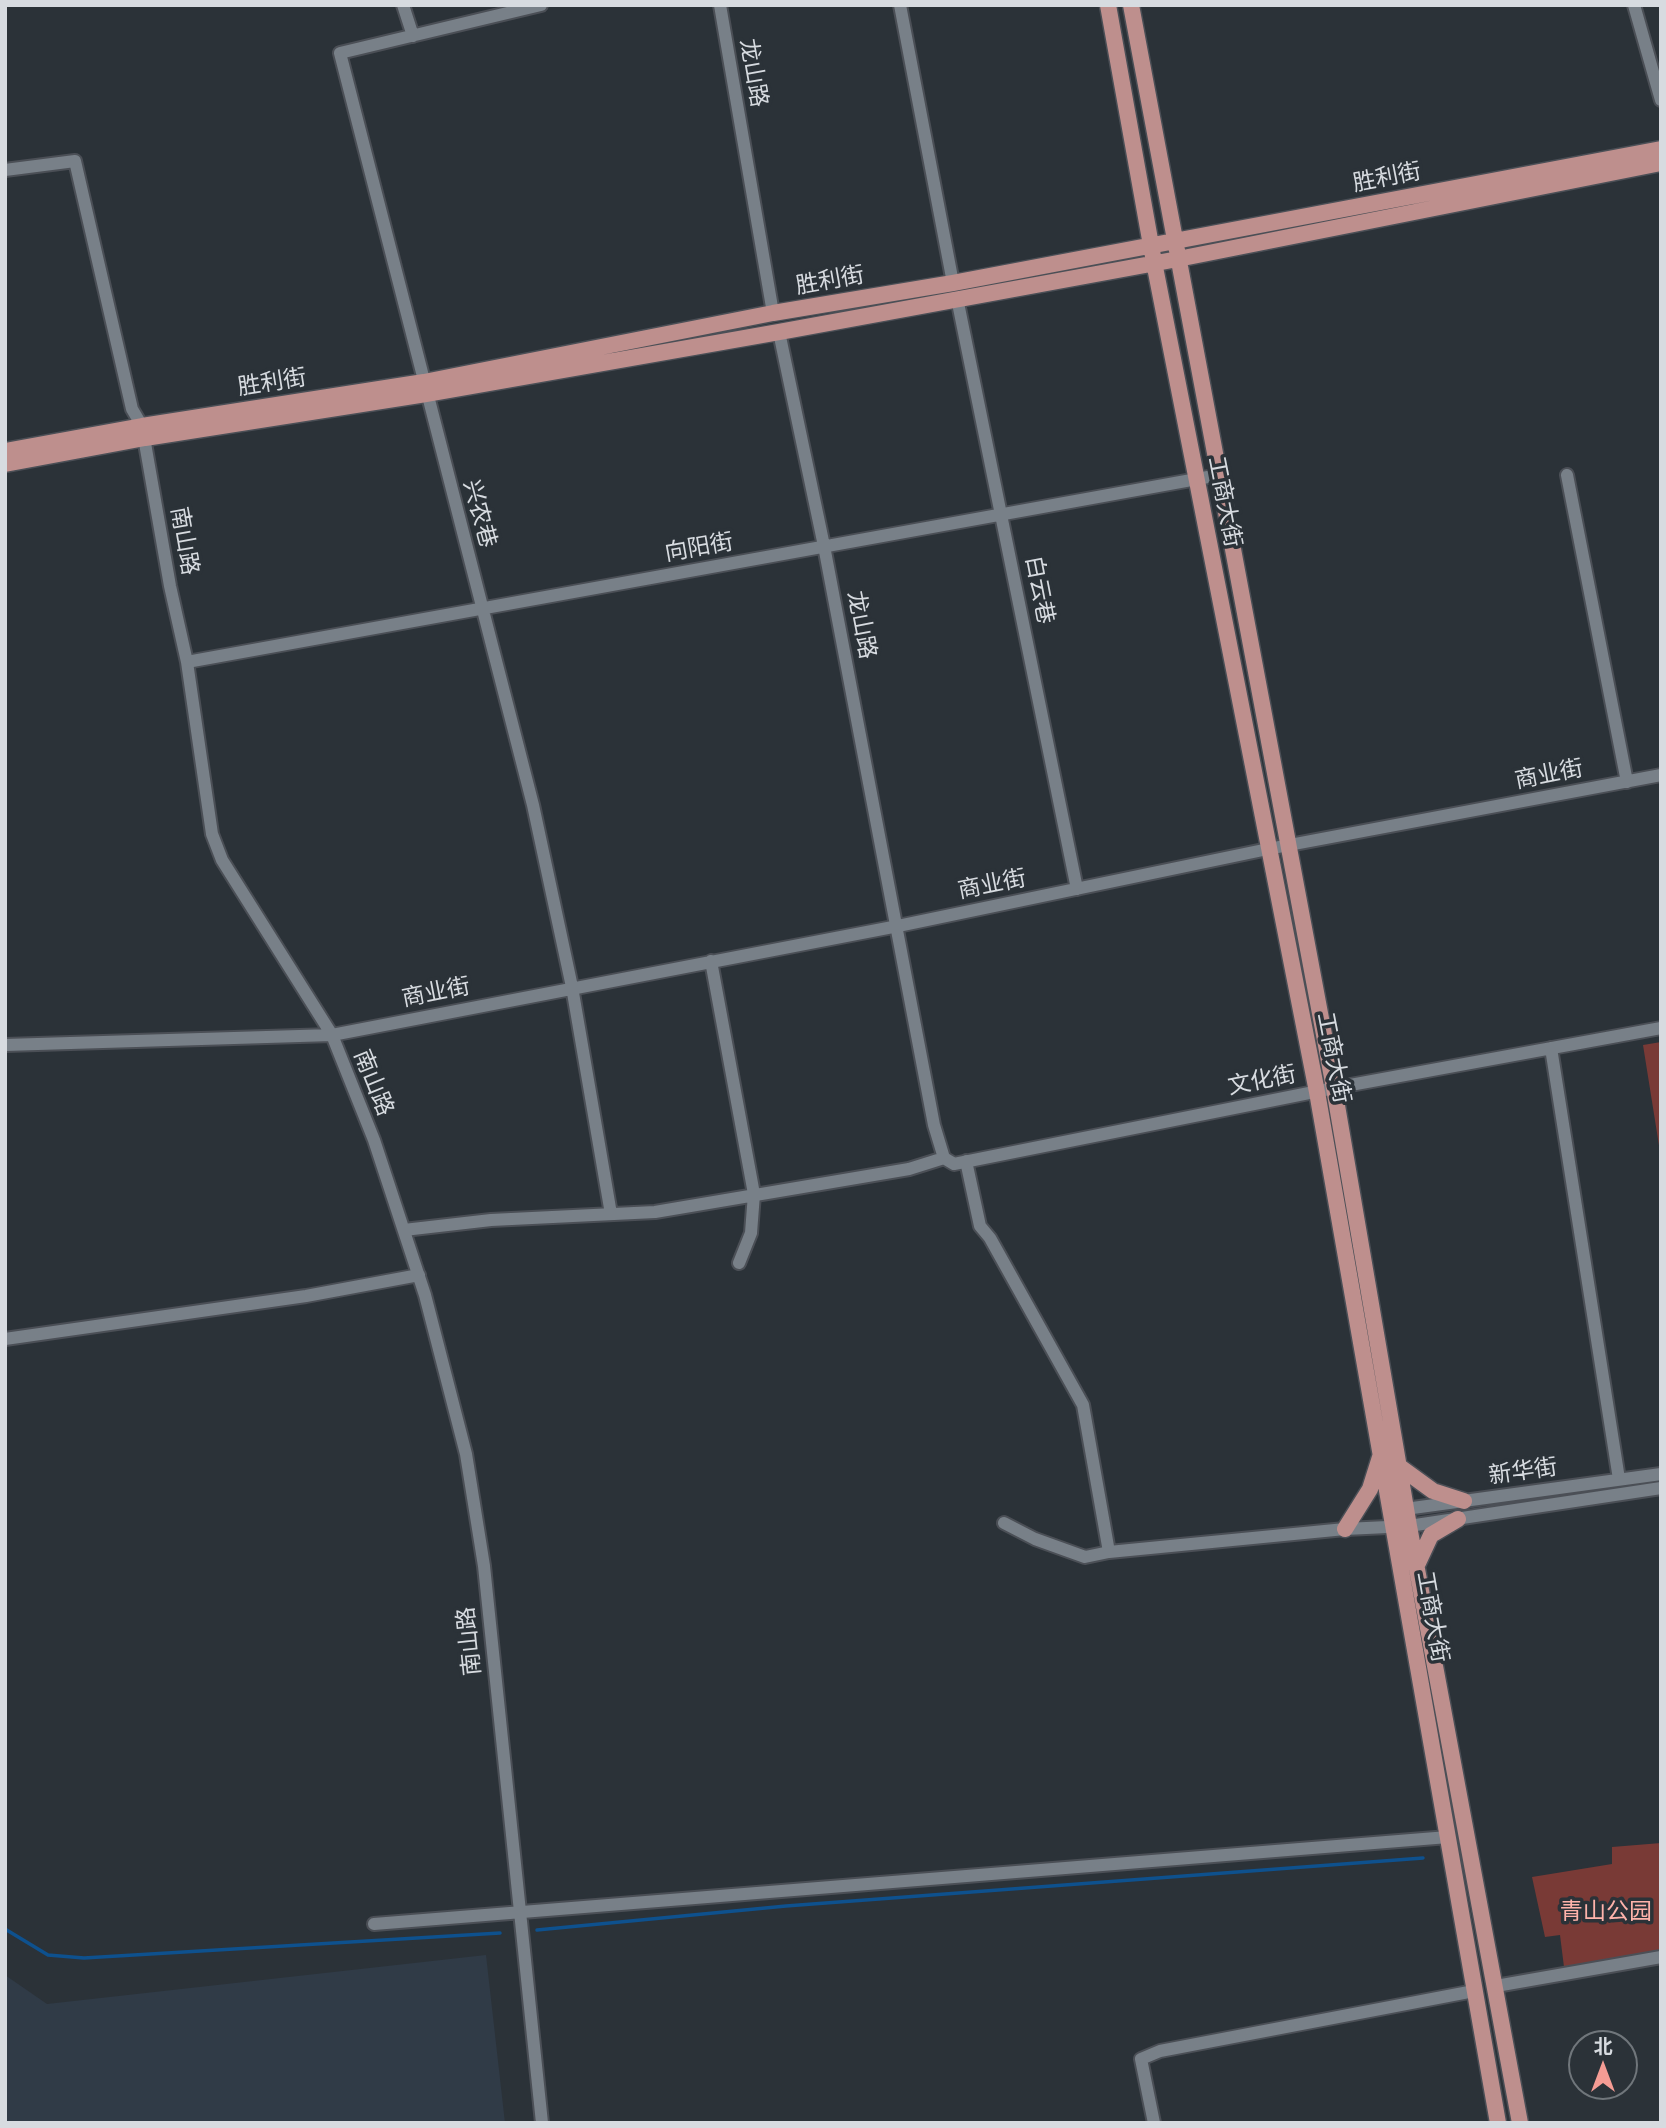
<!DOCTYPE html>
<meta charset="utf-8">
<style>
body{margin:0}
#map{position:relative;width:1666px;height:2128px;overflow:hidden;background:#2b3238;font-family:"Noto Sans","Noto Sans SC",sans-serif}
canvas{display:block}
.frame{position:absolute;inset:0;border:7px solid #d7dbe0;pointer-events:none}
.north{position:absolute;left:1568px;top:2030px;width:70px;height:70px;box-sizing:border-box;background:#2b3238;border:2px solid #70767b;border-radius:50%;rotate:0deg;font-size:19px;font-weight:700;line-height:28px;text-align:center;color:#d7dbe0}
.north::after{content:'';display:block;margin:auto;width:24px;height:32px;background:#f59c94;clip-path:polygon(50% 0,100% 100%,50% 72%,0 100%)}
</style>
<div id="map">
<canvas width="1666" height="2128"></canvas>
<div class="frame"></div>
<div class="north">北</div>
</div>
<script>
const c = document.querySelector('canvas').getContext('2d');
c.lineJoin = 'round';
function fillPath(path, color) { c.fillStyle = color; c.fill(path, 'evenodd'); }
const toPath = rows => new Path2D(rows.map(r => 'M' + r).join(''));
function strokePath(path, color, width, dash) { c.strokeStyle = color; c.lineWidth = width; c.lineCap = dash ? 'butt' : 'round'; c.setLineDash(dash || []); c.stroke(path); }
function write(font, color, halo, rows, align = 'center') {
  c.font = font + ' "Noto Sans","Noto Sans SC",sans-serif'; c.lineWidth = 7; c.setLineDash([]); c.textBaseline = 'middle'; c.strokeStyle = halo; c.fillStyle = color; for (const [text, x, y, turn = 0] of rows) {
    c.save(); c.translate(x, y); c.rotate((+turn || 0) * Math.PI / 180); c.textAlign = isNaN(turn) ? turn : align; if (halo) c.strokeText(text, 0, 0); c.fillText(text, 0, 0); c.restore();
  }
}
const built = toPath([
 [486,1955,505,2123,5,2123,5,1975,47,2004]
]);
const green = toPath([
 [1661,1042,1661,1158,1643,1045],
 [1661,1843,1661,1950,1564,1967,1560,1935,1545,1937,1532,1877,1612,1864,1612,1847]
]);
const stream = toPath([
 [5,1929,48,1955,84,1958,500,1933],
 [537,1930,786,1906,1423,1858]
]);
const minor = toPath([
 [403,5,413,36],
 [541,5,340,53,533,805,572,987,611,1214],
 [720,5,773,313],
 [900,5,953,283],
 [1634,5,1661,100],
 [5,170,75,161,132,409,142,426,170,586,187,662,212,834,222,860,332,1035,374,1140,425,1295,466,1454,484,1566,542,2123],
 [957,298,1077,889],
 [779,332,824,546,934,1125,944,1158,954,1164,1334,1088,1661,1028],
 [1567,475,1627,782],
 [187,662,1219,475],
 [711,961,754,1194,751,1233,739,1263],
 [5,1045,332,1035,898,926,1268,849,1661,775],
 [1551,1048,1619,1479],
 [966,1161,980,1226,990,1238,1083,1405,1109,1552],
 [404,1230,491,1220,655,1212,909,1169,944,1158],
 [5,1339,306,1296,419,1275],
 [1398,1510,1661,1474],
 [1004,1523,1035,1539,1085,1557,1109,1552,1345,1529,1409,1526,1661,1488],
 [374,1924,1448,1837],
 [1496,1986,1661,1957],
 [1154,2123,1141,2059,1160,2051,1474,1991]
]);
const major = toPath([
 [1108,5,1154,262,1317,1092,1498,2123],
 [1131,5,1334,1088,1409,1526,1520,2123],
 [5,451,142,426,424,382,773,313,953,283,1661,149],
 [5,464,145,438,426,394,779,332,1178,259,1661,163],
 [1400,1467,1433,1491,1464,1501],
 [1345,1529,1370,1489,1381,1454],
 [1418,1563,1431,1535,1458,1519]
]);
const streetNames = [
 ["龙山路",753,73,80],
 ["胜利街",1387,178,-11],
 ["胜利街",830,281,-10],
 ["胜利街",272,383,-9],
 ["工商大街",1224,502,79],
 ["兴农巷",479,514,75],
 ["南山路",184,541,80],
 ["向阳街",699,548,-10],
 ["白云巷",1039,590,79],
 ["龙山路",861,625,79],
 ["商业街",1549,775,-11],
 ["商业街",992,885,-11],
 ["商业街",436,993,-11],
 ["工商大街",1333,1058,79],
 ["文化街",1262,1081,-11],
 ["南山路",373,1083,68],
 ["新华街",1523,1472,-8],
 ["工商大街",1432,1617,80],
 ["南山路",470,1641,-96]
];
const parkNames = [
 ["青山公园",1606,1912]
];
fillPath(built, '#303b47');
fillPath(green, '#793a36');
strokePath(stream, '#0e518e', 3.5);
strokePath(minor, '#4b4f56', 16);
strokePath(major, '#4b4f56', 19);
strokePath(minor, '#788088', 12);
strokePath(major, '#be8f8d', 16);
write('23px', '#d7dbe0', '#2b3238', streetNames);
write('23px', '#feb3ab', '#2b3238', parkNames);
</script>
